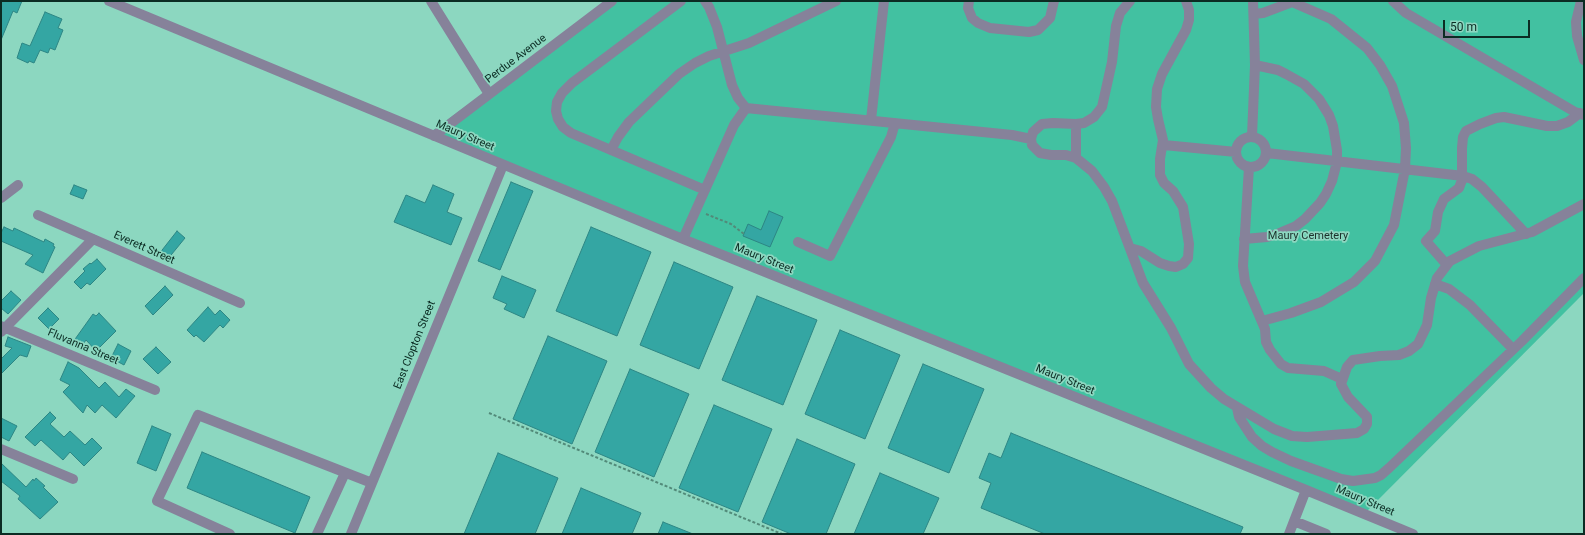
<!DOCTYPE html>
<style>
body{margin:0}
#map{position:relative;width:1585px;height:535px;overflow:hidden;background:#8cd7c0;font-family:Roboto,sans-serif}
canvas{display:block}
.frame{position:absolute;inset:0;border:2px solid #0b2c23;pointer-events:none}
.scale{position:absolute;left:1443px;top:20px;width:87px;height:18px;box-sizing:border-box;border:2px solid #0b2c23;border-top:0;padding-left:5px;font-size:12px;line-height:14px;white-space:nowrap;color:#0b2c23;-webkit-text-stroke:3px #8cd7c0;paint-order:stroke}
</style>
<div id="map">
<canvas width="1585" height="535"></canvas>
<div class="frame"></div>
<div class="scale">50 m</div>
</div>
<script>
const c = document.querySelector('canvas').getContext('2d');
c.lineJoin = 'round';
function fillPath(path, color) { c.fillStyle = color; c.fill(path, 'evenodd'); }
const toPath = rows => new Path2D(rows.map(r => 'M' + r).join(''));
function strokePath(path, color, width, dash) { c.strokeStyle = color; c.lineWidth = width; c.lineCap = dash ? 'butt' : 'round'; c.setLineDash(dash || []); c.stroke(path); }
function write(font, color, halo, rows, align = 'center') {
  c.font = font + ' Roboto,sans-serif'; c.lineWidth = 3.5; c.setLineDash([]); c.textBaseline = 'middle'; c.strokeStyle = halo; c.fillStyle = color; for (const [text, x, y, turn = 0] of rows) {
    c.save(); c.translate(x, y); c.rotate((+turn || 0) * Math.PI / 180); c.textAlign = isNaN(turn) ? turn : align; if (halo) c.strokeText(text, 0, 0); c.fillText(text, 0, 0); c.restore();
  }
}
const green = toPath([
 [609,1,1584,1,1584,293,1365,513,428,134]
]);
const building = toPath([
 [1,1,22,1,17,13,13,11,1,40,1,1],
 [45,12,62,19,58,28,63,30,55,50,50,48,48,53,40,50,34,63,29,61,28,63,17,58,22,43,30,46,45,12],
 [511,182,533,191,500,270,478,261,511,182],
 [74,185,87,190,83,199,70,194,74,185],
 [433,185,454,194,447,212,462,218,451,245,394,222,406,195,425,203,433,185],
 [769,211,783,217,770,247,743,236,748,224,761,230,769,211],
 [4,227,13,231,14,228,44,242,45,239,54,244,53,246,55,247,43,273,25,264,33,255,1,241,1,233,4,227],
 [591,227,651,252,617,336,556,311,591,227],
 [177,231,185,238,167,260,159,254,177,231],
 [97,259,106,269,90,285,87,283,81,289,74,282,85,271,83,269,90,263,91,264,97,259],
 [674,262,733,287,699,369,640,345,674,262],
 [502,276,536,290,524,318,504,309,507,304,493,298,502,276],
 [165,286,173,295,153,315,145,306,165,286],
 [11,291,21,300,8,314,1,308,1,301,11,291],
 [757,296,817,320,783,405,722,380,757,296],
 [208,307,215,315,220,310,230,320,223,328,220,325,204,342,196,335,194,337,187,330,208,307],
 [48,308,59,319,49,329,38,318,48,308],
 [99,313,116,331,96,351,86,340,81,347,73,342,93,314,96,316,99,313],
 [840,330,900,355,865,439,805,414,840,330],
 [548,336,607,361,572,444,513,419,548,336],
 [8,337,31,346,27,357,20,355,1,374,1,359,12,348,5,346,8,337],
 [118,344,131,351,124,365,111,358,118,344],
 [156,347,171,362,158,374,143,359,156,347],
 [68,362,79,368,99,388,105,382,119,397,126,389,135,396,116,418,102,405,95,413,87,405,83,413,63,392,70,385,60,380,68,362],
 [923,364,984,389,949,473,888,448,923,364],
 [630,369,689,394,654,477,595,452,630,369],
 [714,405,772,429,738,512,679,488,714,405],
 [50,412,56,418,50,424,64,437,70,431,85,445,92,438,102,448,84,466,70,452,63,460,41,440,35,446,25,437,50,412],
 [1,418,17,426,9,441,1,437,1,418],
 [152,426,171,434,156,471,137,463,152,426],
 [1011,433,1243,527,1240,534,1045,534,981,508,991,483,979,478,989,453,1001,458,1011,433],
 [797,439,855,464,826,534,791,534,762,522,797,439],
 [202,452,310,497,295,533,187,488,202,452],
 [498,453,558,478,535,534,464,534,498,453],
 [1,463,26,487,33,479,34,481,36,478,45,486,43,487,58,502,40,519,18,499,20,496,1,481,1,463],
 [880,473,939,498,923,534,854,534,880,473],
 [581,488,641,513,632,534,562,534,581,488],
 [663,522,693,534,658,534,663,522]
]);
const path = toPath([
 [706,214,731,224,744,234],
 [489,413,782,534]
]);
const minor = toPath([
 [109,1,683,239,1306,490,1413,534],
 [431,1,489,94],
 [681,1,572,83,562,93,557,102,556,111,558,119,563,127,571,133,705,190],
 [705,1,709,7,717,27,732,85,738,98,746,108,1012,135,1031,139],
 [969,1,968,8,972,18,978,23,990,28,1029,32,1038,30,1050,18,1054,1],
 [1130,1,1120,13,1116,26,1112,62,1102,107,1094,117,1084,123,1076,124,1053,123,1042,124,1033,132,1031,139,1032,145,1040,153,1051,155,1066,155,1076,158,1092,171,1104,187,1112,201,1143,283,1171,328,1189,364,1211,388,1224,399,1274,429,1292,436,1307,437,1357,433,1364,429,1367,424,1367,417,1348,397,1341,384,1347,367,1353,360,1380,356,1399,355,1409,351,1418,344,1427,325,1431,298,1437,278,1450,261,1479,246,1532,232,1584,204],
 [1393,1,1406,13,1575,112,1584,115],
 [1581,1,1576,22,1577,36,1584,60],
 [1254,14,1263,13,1292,2,1331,19,1367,48,1380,65,1392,86,1404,123,1406,148,1405,169,1394,225,1375,261,1354,282,1321,302,1291,313,1262,321],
 [871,120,884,1],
 [1076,124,1076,158],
 [434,136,612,1],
 [1252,136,1255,65,1253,1],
 '1236 152a15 15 0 1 1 30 0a15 15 0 1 1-30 0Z',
 [1164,145,1236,152],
 [611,150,618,137,629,122,679,74,695,63,709,56,749,43,836,1],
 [1267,153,1463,176,1472,179,1482,187,1526,234],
 [1249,167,1243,266,1245,282,1265,329,1266,342,1270,350,1281,364,1288,368,1324,371,1342,379],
 [1,198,18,185],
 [38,215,240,303],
 [683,239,734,125,746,108],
 [1244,239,1267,237,1277,234,1296,226,1305,219,1320,203,1326,194,1332,181,1337,162,1337,150,1333,126,1329,115,1319,99,1304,84,1286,74,1278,70,1255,65],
 [798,242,830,256,891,137,895,123],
 [1130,248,1141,251,1160,263,1169,266,1176,267,1183,264,1188,258,1189,244,1183,207,1173,191,1164,183,1160,175,1160,159,1163,140,1158,119,1156,107,1157,89,1162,74,1186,30,1189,20,1189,10,1186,1],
 [1447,265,1426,241,1435,231,1438,212,1444,199,1459,188,1462,180,1462,148,1463,137,1466,131,1480,124,1496,118,1504,117,1547,126,1557,126,1568,122,1580,113],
 [1435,284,1449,289,1470,305,1513,349],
 [1,326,155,390],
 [1,332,93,239],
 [1237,408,1239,417,1252,437,1262,446,1272,452,1291,461,1341,479,1353,481,1375,478,1381,475,1389,468,1522,341,1584,278],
 [1,449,73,479],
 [1294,521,1326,534],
 [230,534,157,501,198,415,372,483],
 [317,534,345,473],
 [351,534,503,165],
 [1289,534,1306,490]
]);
const streetNames = [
 ["Perdue Avenue",516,59,-37],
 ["Maury Street",465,136,23],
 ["Everett Street",144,248,24],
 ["Maury Street",764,259,22],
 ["East Clopton Street",415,345,-68],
 ["Fluvanna Street",83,347,23],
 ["Maury Street",1065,380,22],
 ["Maury Street",1365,501,23]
];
const parkNames = [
 ["Maury Cemetery",1308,236]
];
fillPath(green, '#42c1a1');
fillPath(building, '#34a6a3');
strokePath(building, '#2d8684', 1);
strokePath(path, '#528a79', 2, [3, 2]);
strokePath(minor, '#86829a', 10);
write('11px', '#0b2c23', '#8cd7c0', streetNames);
write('11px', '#1c322c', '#8cd7c0', parkNames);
</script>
